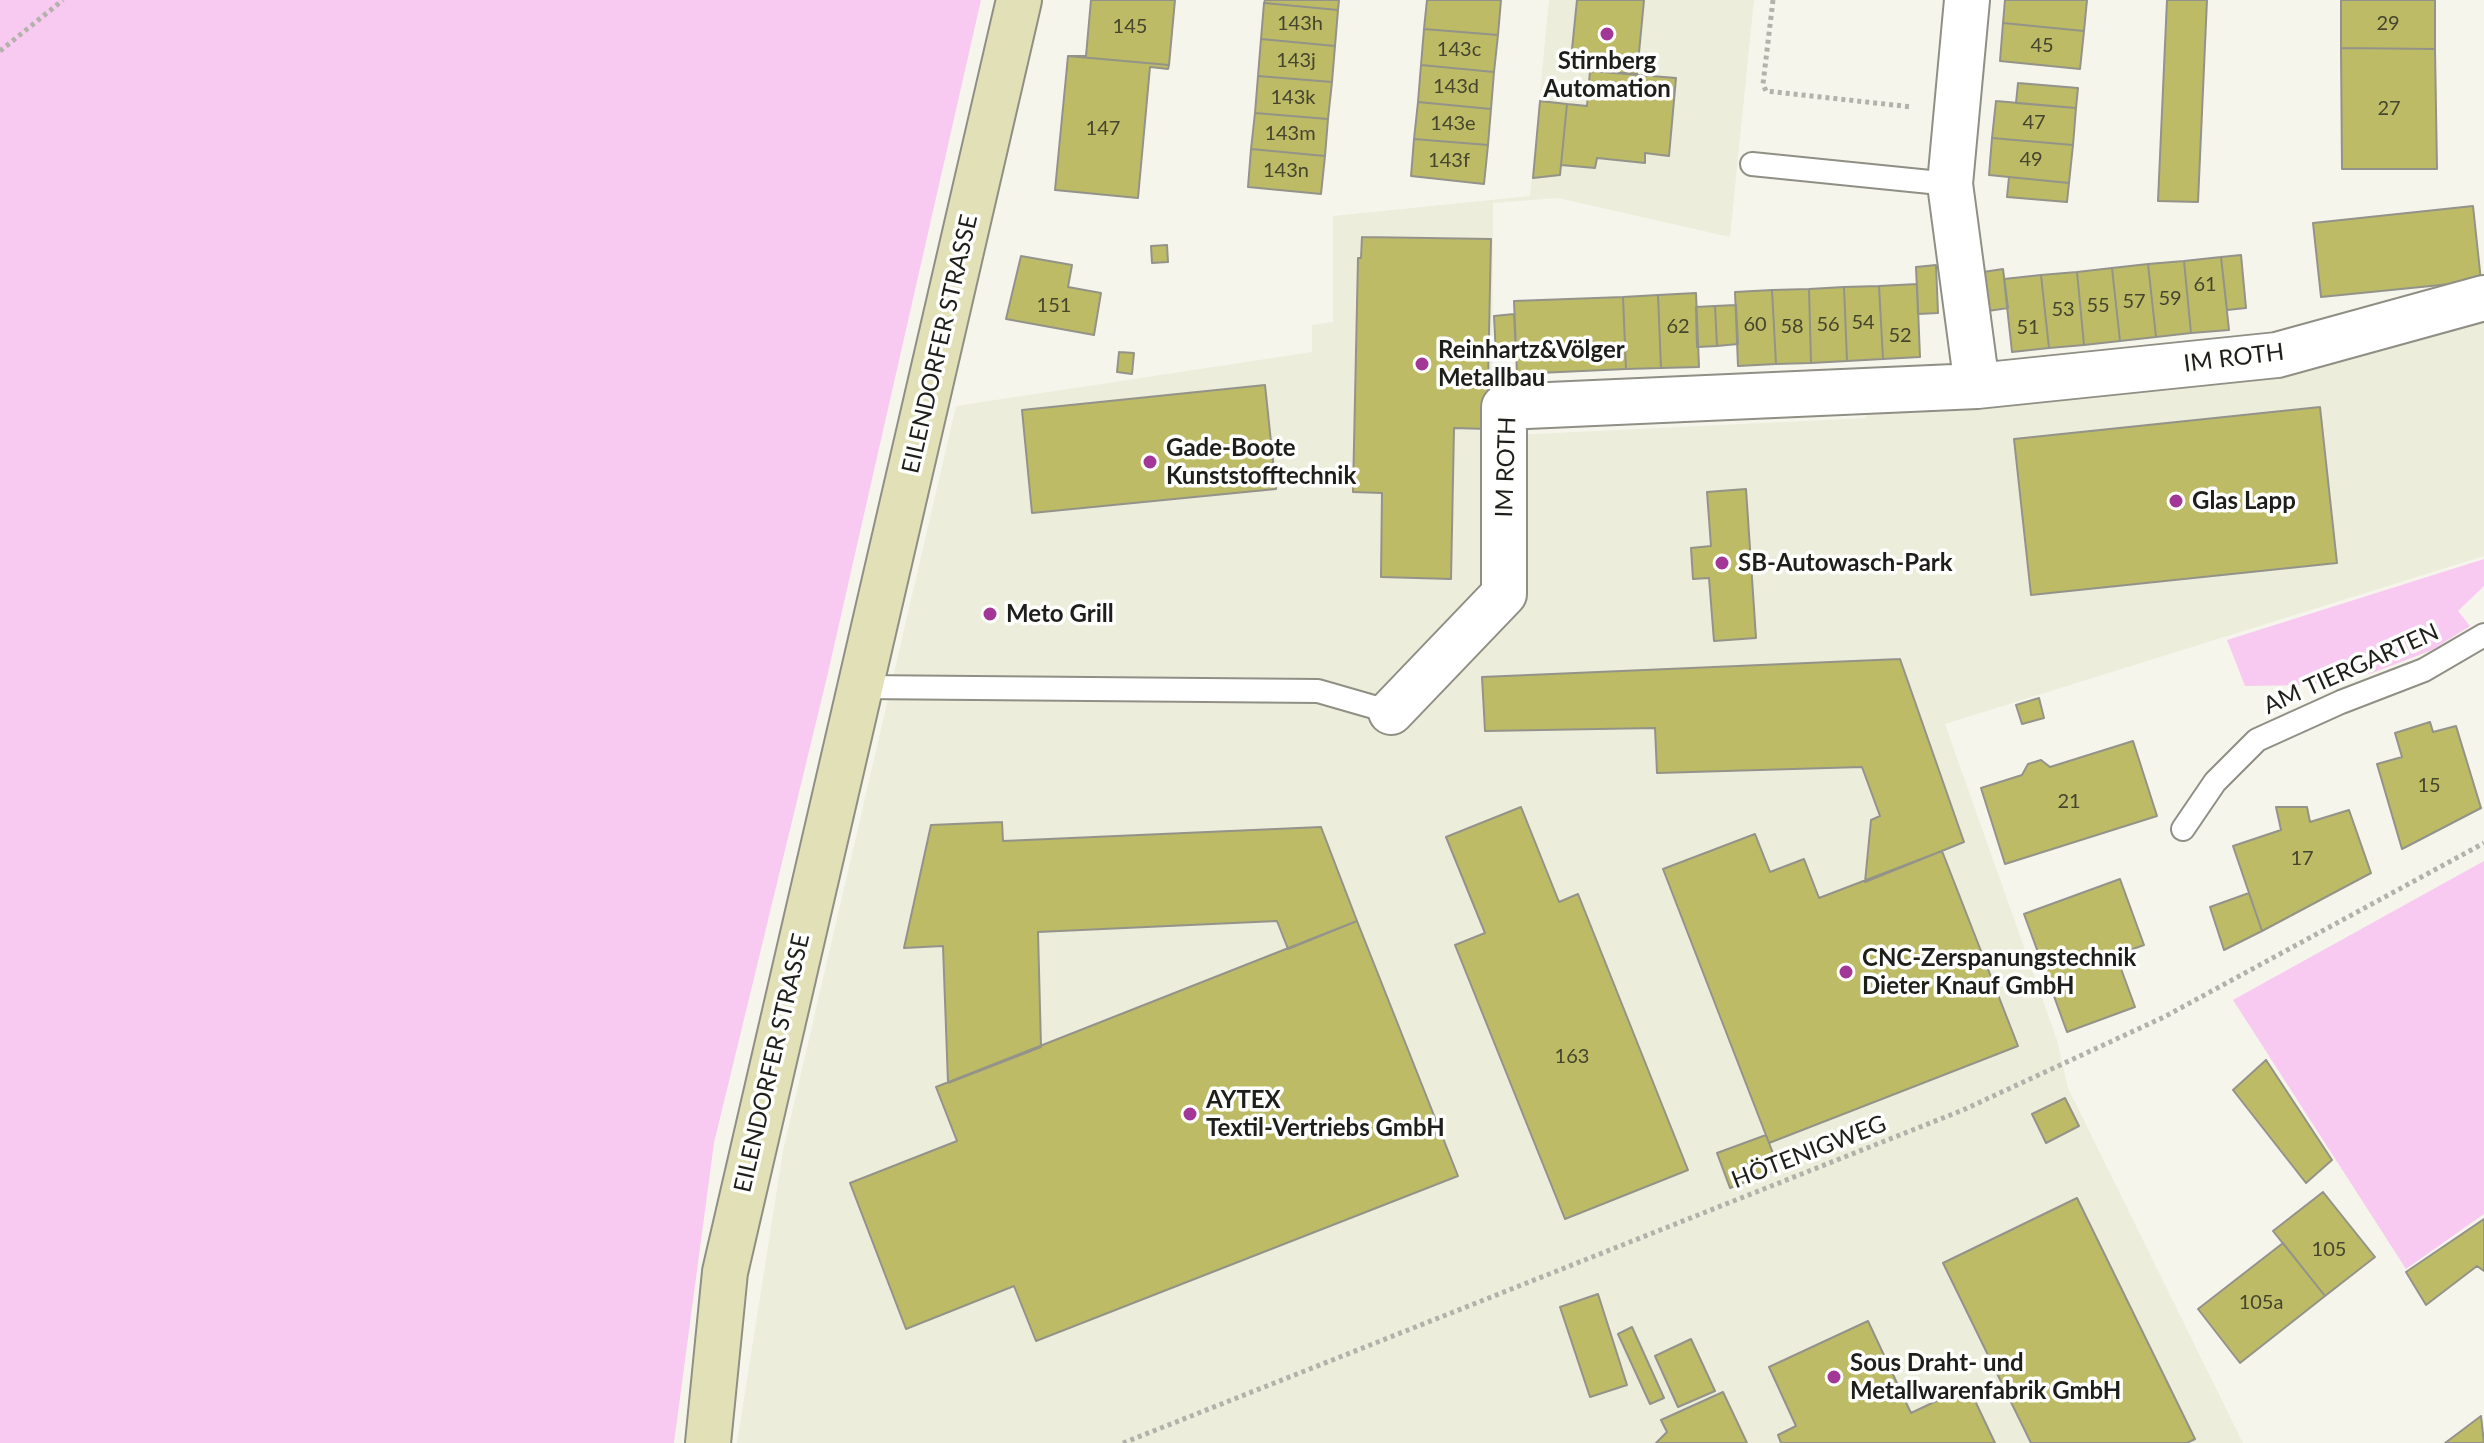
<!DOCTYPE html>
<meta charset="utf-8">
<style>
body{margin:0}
canvas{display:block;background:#f5f5eb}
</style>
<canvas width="2484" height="1443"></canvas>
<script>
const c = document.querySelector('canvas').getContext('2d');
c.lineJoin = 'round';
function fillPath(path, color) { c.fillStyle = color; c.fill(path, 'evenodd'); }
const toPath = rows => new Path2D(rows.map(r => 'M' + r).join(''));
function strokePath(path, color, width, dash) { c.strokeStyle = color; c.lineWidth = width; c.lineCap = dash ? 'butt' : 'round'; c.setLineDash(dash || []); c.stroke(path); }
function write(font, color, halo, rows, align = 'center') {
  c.font = font + ' Lato,sans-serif'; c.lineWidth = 7; c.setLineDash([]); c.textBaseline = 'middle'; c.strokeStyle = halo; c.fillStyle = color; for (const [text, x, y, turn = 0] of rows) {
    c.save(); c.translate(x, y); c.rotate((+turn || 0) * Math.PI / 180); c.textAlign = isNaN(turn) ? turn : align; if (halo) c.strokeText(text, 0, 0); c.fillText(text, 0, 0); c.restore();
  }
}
const built = toPath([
 [1549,0,1754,0,1730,237,1558,198,1493,203,1492,436,1866,418,1866,410,2484,315,2484,556,1945,724,2057,1040,2068,1088,2243,1443,737,1443,783,1151,956,406,1312,352,1312,325,1333,322,1333,216,1530,196]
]);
const green = toPath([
 [0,0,981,0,827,677,714,1143,674,1443,0,1443],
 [2484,559,2484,586,2458,611,2470,626,2432,650,2372,673,2310,685,2245,686,2227,640],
 [2484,861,2484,1214,2406,1269,2233,1000]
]);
const building = toPath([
 [1091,0,1175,0,1169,65,1068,56,1086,56,1091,0],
 [1265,0,1339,0,1338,10,1264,3,1265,0],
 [1427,0,1501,0,1498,35,1424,29,1427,0],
 [1577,0,1644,0,1637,74,1570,69,1577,0],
 [2005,0,2087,0,2084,31,2003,23,2005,0],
 [2167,0,2207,0,2198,202,2158,201,2167,0],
 [2341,0,2435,0,2435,49,2341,48,2341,0],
 [1264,3,1338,10,1335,46,1261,39,1264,3],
 [2003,23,2084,31,2080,69,2000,61,2003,23],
 [1424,29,1498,35,1494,72,1421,65,1424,29],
 [1261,39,1335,46,1332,82,1258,76,1261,39],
 [2341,48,2435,49,2437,169,2342,169,2341,48],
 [1068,56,1169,65,1168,69,1150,67,1138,198,1055,190,1068,56],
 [1421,65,1494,72,1491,109,1418,102,1421,65],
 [1590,71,1676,78,1669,156,1645,153,1645,163,1597,158,1595,168,1561,165,1567,104,1587,106,1590,71],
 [1258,76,1332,82,1328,119,1255,113,1258,76],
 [2018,83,2078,88,2076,108,2016,103,2018,83],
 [1540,101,1567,104,1561,165,1560,175,1533,178,1540,101],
 [1996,101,2076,108,2073,145,1992,138,1996,101],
 [1418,102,1491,109,1488,145,1414,139,1418,102],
 [1255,113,1328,119,1325,156,1251,149,1255,113],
 [1992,138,2073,145,2069,183,1989,175,1992,138],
 [1414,139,1488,145,1484,184,1411,176,1414,139],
 [1251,149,1325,156,1321,194,1248,187,1251,149],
 [2009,177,2069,183,2067,202,2007,197,2009,177],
 [2473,206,2481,281,2321,297,2313,223,2473,206],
 [1362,237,1491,239,1487,429,1454,428,1451,579,1381,577,1382,493,1353,492,1358,258,1361,258,1362,237],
 [1167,245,1168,262,1152,263,1151,246,1167,245],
 [2241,255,2246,308,2227,310,2221,257,2241,255],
 [1021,256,1072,265,1068,287,1101,293,1094,335,1006,319,1021,256],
 [2221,257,2229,330,2191,333,2184,261,2221,257],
 [2184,261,2191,333,2156,337,2148,264,2184,261],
 [2148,264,2156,337,2120,341,2112,268,2148,264],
 [1936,265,1938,313,1918,314,1916,267,1936,265],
 [2112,268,2120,341,2084,345,2077,272,2112,268],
 [2003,269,2008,308,1988,311,1983,272,2003,269],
 [2077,272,2084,345,2049,348,2041,275,2077,272],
 [2041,275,2049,348,2012,352,2004,279,2041,275],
 [1917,284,1920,357,1883,359,1879,286,1917,284],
 [1879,286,1883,359,1847,361,1844,287,1879,286],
 [1844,287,1847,361,1811,363,1809,289,1844,287],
 [1809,289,1811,363,1776,364,1772,290,1809,289],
 [1772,290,1776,364,1738,366,1735,292,1772,290],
 [1696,293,1699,367,1661,368,1658,295,1696,293],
 [1658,295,1661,368,1626,369,1623,297,1658,295],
 [1623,297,1626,369,1517,374,1514,301,1623,297],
 [1736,305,1738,344,1717,346,1715,306,1736,305],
 [1715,306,1717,346,1697,347,1696,307,1715,306],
 [1514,314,1516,355,1496,355,1494,316,1514,314],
 [1119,352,1134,353,1132,374,1117,372,1119,352],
 [1265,385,1276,489,1032,513,1022,410,1265,385],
 [2320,407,2337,563,2031,595,2014,439,2320,407],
 [1746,489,1756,638,1714,641,1709,578,1693,579,1691,548,1711,546,1707,492,1746,489],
 [1900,659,1964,842,1865,882,1871,820,1880,816,1862,767,1657,773,1655,728,1485,731,1482,677,1900,659],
 [2039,698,2044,718,2022,724,2016,705,2039,698],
 [2430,722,2433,732,2456,726,2481,808,2402,849,2377,764,2402,757,2395,733,2430,722],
 [2133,741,2157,816,2005,864,1981,788,2022,775,2028,764,2041,760,2050,767,2133,741],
 [1521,807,1559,902,1578,894,1688,1170,1565,1219,1455,945,1485,933,1446,837,1521,807],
 [2276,807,2307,807,2310,822,2349,810,2371,873,2262,931,2233,846,2281,830,2276,807],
 [1002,822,1003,841,1321,827,1357,921,1288,949,1277,921,1038,932,1041,1047,948,1083,943,946,904,948,931,825,1002,822],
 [1755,834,1770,872,1804,859,1819,898,1942,851,2018,1046,1769,1143,1663,869,1755,834],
 [2120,879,2144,945,2116,955,2135,1007,2067,1032,2024,914,2120,879],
 [2249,893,2262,931,2224,950,2210,907,2249,893],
 [1357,921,1458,1176,1036,1341,1014,1286,906,1329,850,1183,957,1141,936,1087,1357,921],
 [2266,1060,2332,1160,2306,1183,2233,1090,2266,1060],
 [2065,1098,2079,1126,2046,1143,2032,1114,2065,1098],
 [1766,1135,1779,1169,1730,1188,1717,1153,1766,1135],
 [2323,1192,2375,1257,2325,1296,2273,1231,2323,1192],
 [2077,1198,2195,1439,2187,1443,2031,1443,1943,1263,2077,1198],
 [2484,1219,2484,1271,2477,1266,2426,1305,2406,1272,2484,1219],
 [2283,1243,2325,1296,2240,1363,2198,1309,2283,1243],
 [1598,1294,1627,1385,1590,1397,1560,1307,1598,1294],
 [1868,1321,1911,1413,1968,1386,1995,1443,1781,1443,1778,1435,1796,1426,1769,1367,1868,1321],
 [1632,1327,1664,1398,1650,1404,1618,1334,1632,1327],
 [1691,1339,1715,1391,1678,1407,1655,1356,1691,1339],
 [1723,1392,1747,1443,1656,1443,1667,1432,1661,1420,1723,1392],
 [2481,1416,2484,1443,2445,1443,2481,1416]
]);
const path = toPath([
 [1773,0,1763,84,1766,91,1912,107],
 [0,51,63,0],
 [1123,1443,1963,1110,2164,1017,2484,843]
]);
const lane = toPath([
 [1752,164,1950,184],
 [860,687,1318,691,1391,712],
 [2183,829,2215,782,2257,740,2341,702,2424,670,2484,635]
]);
const street = toPath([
 [1967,0,1950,184,1977,386],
 [1391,712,1504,594,1504,407,1977,386,2277,355,2484,298]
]);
const secondary = toPath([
 [708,1443,725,1272,1019,0]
]);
const markers = [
 [1607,34,8,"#a23798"],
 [1422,364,8,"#a23798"],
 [1150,462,8,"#a23798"],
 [2176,501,8,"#a23798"],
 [1722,563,8,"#a23798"],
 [990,614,8,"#a23798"],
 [1846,972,8,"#a23798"],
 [1190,1114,8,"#a23798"],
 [1834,1377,8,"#a23798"]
];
const numberNames = [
 ["143h",1300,24],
 ["29",2388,24],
 ["145",1130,27],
 ["45",2042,46],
 ["143c",1459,50],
 ["143j",1296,61],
 ["143d",1456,87],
 ["143k",1293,98],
 ["27",2389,109],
 ["47",2034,123],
 ["143e",1453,124],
 ["147",1103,129],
 ["143m",1290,134],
 ["49",2031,160],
 ["143f",1449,161],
 ["143n",1286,171],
 ["61",2205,285],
 ["59",2170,299],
 ["57",2134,302],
 ["151",1054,306],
 ["55",2098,306],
 ["53",2063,310],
 ["54",1863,323],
 ["60",1755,325],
 ["56",1828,325],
 ["62",1678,327],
 ["58",1792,327],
 ["51",2028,328],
 ["52",1900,336],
 ["15",2429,786],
 ["21",2069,802],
 ["17",2302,859],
 ["163",1572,1057],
 ["105",2329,1250],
 ["105a",2261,1303]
];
const poiNames = [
 ["Stirnberg",1607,61,"center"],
 ["Automation",1607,89,"center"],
 ["Reinhartz&Völger",1438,350],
 ["Metallbau",1438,378],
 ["Gade-Boote",1166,448],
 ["Kunststofftechnik",1166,476],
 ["Glas Lapp",2192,501],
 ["SB-Autowasch-Park",1738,563],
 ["Meto Grill",1006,614],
 ["CNC-Zerspanungstechnik",1862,958],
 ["Dieter Knauf GmbH",1862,986],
 ["AYTEX",1206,1100],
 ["Textil-Vertriebs GmbH",1206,1128],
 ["Sous Draht- und",1850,1363],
 ["Metallwarenfabrik GmbH",1850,1391]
];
const streetNames = [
 ["EILENDORFER STRASSE",940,344,-77],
 ["IM ROTH",2234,358,-7],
 ["IM ROTH",1506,467,-88],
 ["AM TIERGARTEN",2351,669,-24],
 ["EILENDORFER STRASSE",772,1063,-77],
 ["HÖTENIGWEG",1809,1152,-21]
];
fillPath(built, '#ededdb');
fillPath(green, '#f8caf1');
fillPath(building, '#bebb66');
strokePath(building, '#93938a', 2);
strokePath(lane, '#8f8f85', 26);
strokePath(street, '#8f8f85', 48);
strokePath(secondary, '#8f8f85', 48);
strokePath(path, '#b2b2ab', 5, [4, 4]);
strokePath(lane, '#fff', 22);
strokePath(street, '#fff', 44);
strokePath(secondary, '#e2e0b6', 44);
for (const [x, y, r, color] of markers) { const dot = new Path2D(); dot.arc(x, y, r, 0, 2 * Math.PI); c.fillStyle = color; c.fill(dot); strokePath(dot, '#fffffe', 3); }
write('20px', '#46452e', null, numberNames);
write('bold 24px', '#1e1e1b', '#fffffe', poiNames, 'left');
write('24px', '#1e1e1b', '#fffffe', streetNames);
</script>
